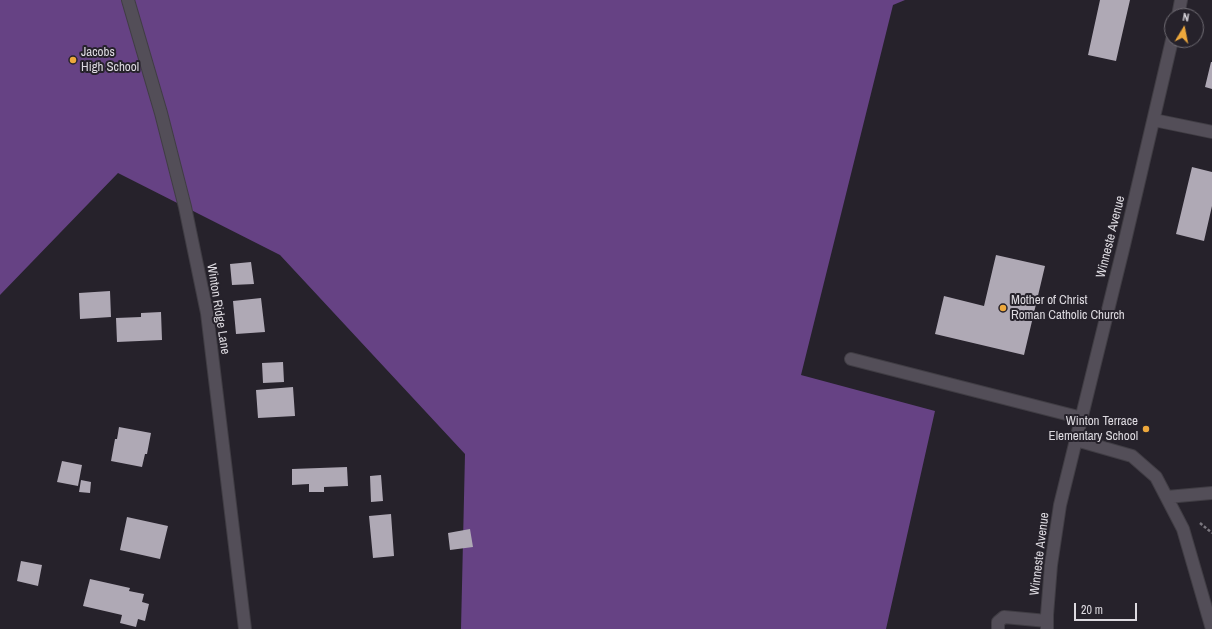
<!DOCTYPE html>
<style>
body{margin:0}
#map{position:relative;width:1212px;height:629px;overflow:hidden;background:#26222b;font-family:"Archivo Narrow",sans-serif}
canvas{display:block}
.north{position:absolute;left:1164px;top:8px;width:40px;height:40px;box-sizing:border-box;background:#26222b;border:1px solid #6f6c73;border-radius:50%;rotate:10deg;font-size:11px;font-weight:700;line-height:16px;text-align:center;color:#dddae0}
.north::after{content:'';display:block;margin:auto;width:14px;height:18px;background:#eda83c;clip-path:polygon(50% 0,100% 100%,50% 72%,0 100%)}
.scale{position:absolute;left:1074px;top:603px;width:63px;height:18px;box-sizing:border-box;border:2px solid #dddae0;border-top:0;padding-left:5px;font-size:12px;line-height:14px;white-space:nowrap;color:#dddae0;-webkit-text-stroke:3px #26222b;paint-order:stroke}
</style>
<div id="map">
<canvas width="1212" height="629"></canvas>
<div class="north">N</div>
<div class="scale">20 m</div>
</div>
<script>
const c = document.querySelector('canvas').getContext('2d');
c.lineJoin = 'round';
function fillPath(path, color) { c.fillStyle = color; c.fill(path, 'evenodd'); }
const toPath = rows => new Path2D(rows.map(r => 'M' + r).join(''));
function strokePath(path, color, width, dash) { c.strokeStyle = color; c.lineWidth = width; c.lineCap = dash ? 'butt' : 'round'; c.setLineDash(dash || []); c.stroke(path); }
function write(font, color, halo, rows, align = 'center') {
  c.font = font + ' "Archivo Narrow",sans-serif'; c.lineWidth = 4; c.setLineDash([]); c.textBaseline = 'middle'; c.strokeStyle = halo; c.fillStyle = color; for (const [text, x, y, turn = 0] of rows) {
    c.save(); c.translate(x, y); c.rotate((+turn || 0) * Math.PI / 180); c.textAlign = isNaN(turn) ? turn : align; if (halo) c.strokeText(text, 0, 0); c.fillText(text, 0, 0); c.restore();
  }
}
const forest = toPath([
 [0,0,905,0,893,5,801,375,935,411,886,629,461,629,465,454,280,255,118,173,0,295]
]);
const building = toPath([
 [1100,0,1130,0,1116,61,1088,55],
 [1211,62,1212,62,1212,89,1205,87],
 [1192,167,1212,172,1212,206,1204,241,1176,234],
 [996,255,1045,266,1024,355,935,334,944,296,984,306],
 [251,262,254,284,232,285,230,264],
 [110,291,111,317,80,319,79,293],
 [261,298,265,332,236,334,233,301],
 [161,312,162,340,117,342,116,318,141,317,141,313],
 [283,362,284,382,263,383,262,363],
 [293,387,295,416,258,418,256,390],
 [119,427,151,433,147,454,145,454,142,467,111,461,115,439,117,439],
 [62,461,82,465,78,486,57,482],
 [347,467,348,486,324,487,324,492,309,492,309,484,292,485,292,469],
 [381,475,383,501,371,502,370,476],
 [81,480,91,482,90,493,79,492],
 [391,514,394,556,373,558,369,516],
 [127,517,168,526,160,559,120,550],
 [470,529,473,547,450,550,448,533],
 [21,561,42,565,38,586,17,581],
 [90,579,130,588,129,591,144,594,142,602,149,604,145,621,138,619,136,627,120,623,122,615,83,606]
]);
const path = toPath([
 [1200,523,1212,533]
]);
const minor = toPath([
 [128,0,161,113,185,207,207,313,245,629],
 [1178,16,1181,0],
 [1154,120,1212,132],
 [851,359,1082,418],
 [1076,440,1132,456,1156,477,1183,529,1212,629],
 [1167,497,1212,493],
 [998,629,998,622,1004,617,1047,621],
 [1047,629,1047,615,1051,565,1060,505,1124,245,1172,40]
]);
const markers = [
 [73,60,4,"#eda83c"],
 [1003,308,4,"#eda83c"],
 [1146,429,4,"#eda83c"]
];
const poiNames = [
 ["Jacobs",81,53],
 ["High School",81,68],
 ["Mother of Christ",1011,301],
 ["Roman Catholic Church",1011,316],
 ["Winton Terrace",1138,422,"right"],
 ["Elementary School",1138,437,"right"]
];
const streetNames = [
 ["Winneste Avenue",1111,237,-76],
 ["Winton Ridge Lane",218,309,81],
 ["Winneste Avenue",1040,554,-83]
];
fillPath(forest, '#664284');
fillPath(building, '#afa9b5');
strokePath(minor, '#403d44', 14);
strokePath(path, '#7b777f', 2.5, [3, 2]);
strokePath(minor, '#534e58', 12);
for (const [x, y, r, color] of markers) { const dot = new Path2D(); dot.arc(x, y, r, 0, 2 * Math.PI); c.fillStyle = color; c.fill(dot); strokePath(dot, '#26222b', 1.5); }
write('13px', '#dddae0', '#26222b', poiNames, 'left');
write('13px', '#dddae0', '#26222b', streetNames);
</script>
